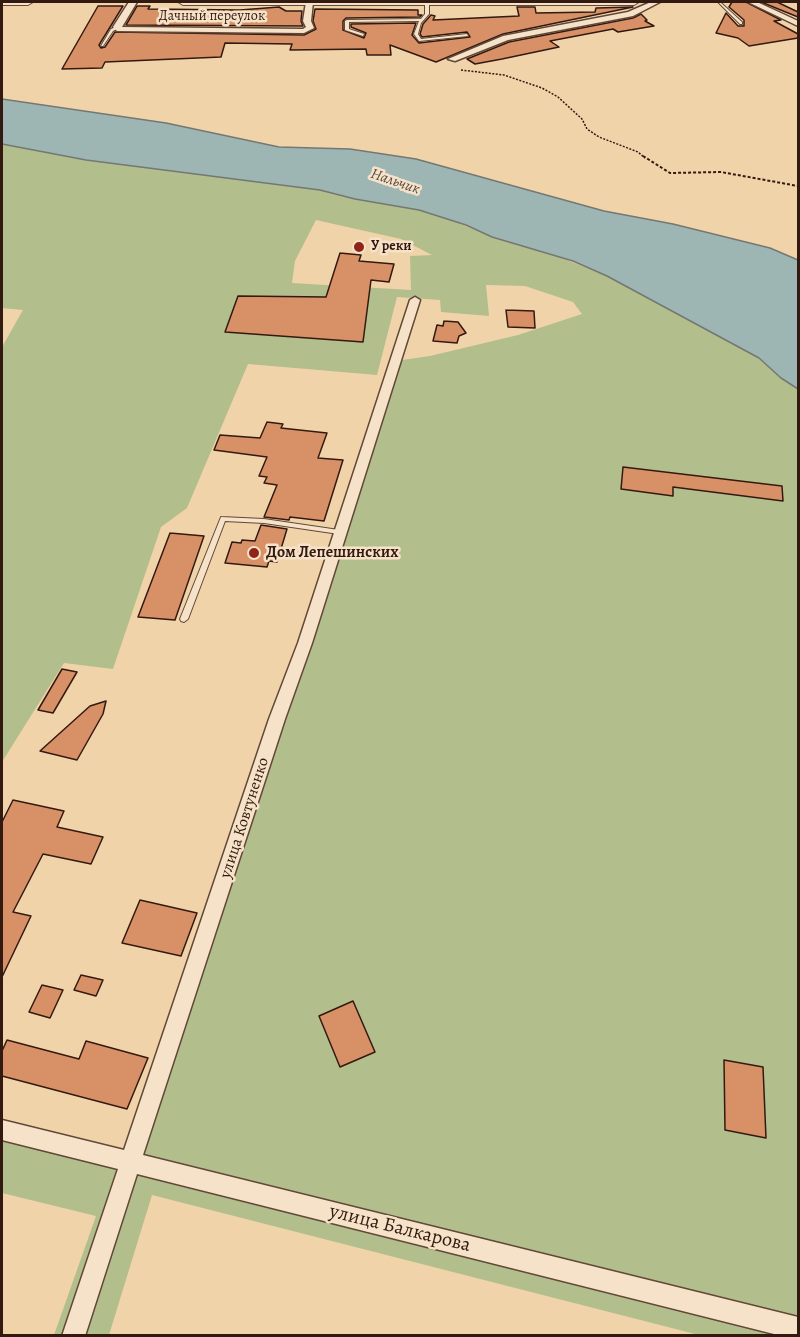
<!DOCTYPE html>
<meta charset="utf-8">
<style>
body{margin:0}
#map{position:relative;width:800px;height:1337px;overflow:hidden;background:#f1d3aa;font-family:Alegreya,serif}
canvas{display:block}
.frame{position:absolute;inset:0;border:3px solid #331a11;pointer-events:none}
</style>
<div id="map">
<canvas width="800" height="1337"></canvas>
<div class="frame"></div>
</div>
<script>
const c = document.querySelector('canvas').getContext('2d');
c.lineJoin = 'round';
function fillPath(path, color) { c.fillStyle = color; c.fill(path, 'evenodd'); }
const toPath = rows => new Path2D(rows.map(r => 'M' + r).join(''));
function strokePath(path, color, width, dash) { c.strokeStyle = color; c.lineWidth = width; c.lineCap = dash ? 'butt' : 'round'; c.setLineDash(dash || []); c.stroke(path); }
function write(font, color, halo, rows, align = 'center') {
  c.font = font + ' Alegreya,serif'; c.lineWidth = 5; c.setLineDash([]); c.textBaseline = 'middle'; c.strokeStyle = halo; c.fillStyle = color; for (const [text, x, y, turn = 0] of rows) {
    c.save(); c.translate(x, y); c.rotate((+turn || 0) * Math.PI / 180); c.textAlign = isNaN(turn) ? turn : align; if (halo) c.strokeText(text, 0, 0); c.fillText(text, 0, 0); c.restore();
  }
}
const green = toPath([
 [2,144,86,160,320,190,355,199,419,210,449,219,492,237,547,252,607,276,759,358,781,378,798,389,798,1335,699,1335,152,1195,109,1335,54,1335,96,1216,2,1193,2,1130,92,1150,131,1164,395,361,430,356,518,335,582,314,573,302,525,286,486,285,489,316,441,312,440,300,397,297,377,375,248,364,187,508,161,527,113,669,64,663,2,762,2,347,23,310,2,308],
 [316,220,401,239,432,255,410,256,411,290,292,283,295,261]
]);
const water = toPath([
 [2,99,166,123,279,147,350,149,416,159,604,211,673,224,770,248,798,260,798,389,781,378,759,358,607,276,573,261,492,237,466,225,419,210,355,199,320,190,86,160,2,144,2,99]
]);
const building = toPath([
 [732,2,746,2,781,20,774,21,798,34,798,38,749,46,738,38,716,33,726,13,738,26,744,26,744,20,729,7,732,2],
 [761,2,777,2,798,12,798,17,761,2],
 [98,6,123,6,99,45,101,48,105,47,115,32,304,35,316,29,313,21,315,9,418,10,418,15,422,15,420,17,346,18,343,21,343,30,364,38,366,33,351,27,351,24,416,23,412,35,419,43,470,37,467,32,422,37,420,34,423,24,431,15,435,16,433,20,519,16,517,7,535,7,536,13,595,12,596,8,633,7,503,34,436,62,390,45,391,55,367,55,366,49,290,50,292,44,225,43,221,57,105,62,102,68,62,69,98,6],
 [137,6,150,6,148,9,240,10,279,7,286,11,302,11,301,21,303,26,126,25,137,6],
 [641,14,647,20,645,21,654,26,618,32,613,29,550,41,559,47,502,59,475,64,467,59,509,42,633,18,641,14],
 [340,253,361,255,359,261,394,264,389,282,371,280,363,342,225,332,238,296,326,297,340,253],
 [506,310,534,311,535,328,508,327,506,310],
 [444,321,458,322,466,333,459,336,457,343,433,341,437,325,443,326,444,321],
 [267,422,283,424,281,428,327,433,318,458,343,460,324,521,290,517,289,520,264,517,277,485,264,483,267,477,259,476,267,457,214,450,220,435,260,438,267,422],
 [623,467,782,486,783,501,673,487,673,496,621,489,623,467],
 [261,525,287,529,277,562,269,561,267,567,225,563,232,542,241,543,242,540,255,541,261,525],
 [170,533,204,536,175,620,138,617,170,533],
 [62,669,77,672,53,713,38,710,62,669],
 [106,701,103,714,77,760,40,751,90,706,106,701],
 [13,800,64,811,57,827,103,837,91,864,43,854,13,912,31,916,2,977,2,822,13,800],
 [140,900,197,913,181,956,122,943,140,900],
 [81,975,103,980,96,996,74,990,81,975],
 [42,985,63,990,50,1018,29,1012,42,985],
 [353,1001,375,1052,340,1067,319,1016,353,1001],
 [7,1040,79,1059,86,1041,148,1058,127,1109,2,1076,2,1051,7,1040],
 [724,1060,763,1067,766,1138,725,1130,724,1060]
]);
const pathFar1 = toPath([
 [461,70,504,75,542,88,558,97,582,119,587,129,599,137,638,152,645,158]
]);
const path = toPath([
 [643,156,670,173,721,172,798,186]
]);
const service = toPath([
 [425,2,429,2,429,14,421,23,418,34,421,39,467,34,468,36,419,41,414,34,419,21,349,22,349,29,364,34,363,36,345,30,345,21,347,20,421,19,425,14,425,2],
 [718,2,720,2,742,22,742,24,740,24,718,2],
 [116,27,119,28,113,31,103,46,101,46,111,29,116,27],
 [221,517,264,519,339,530,342,532,339,534,264,523,225,521,188,619,184,622,181,621,180,619,221,517]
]);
const minor = toPath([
 [129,2,137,2,122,27,303,29,306,27,303,21,306,2,313,2,311,21,314,28,304,33,117,31,113,27,129,2],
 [651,2,660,2,633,16,508,40,455,61,448,59,503,36,628,12,651,2],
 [748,2,757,2,798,21,798,26,748,2],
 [415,297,420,300,312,643,285,719,143,1155,798,1317,798,1336,782,1336,137,1174,85,1336,62,1336,118,1169,2,1140,2,1120,124,1150,269,719,298,643,410,300,415,297]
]);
const tertiary = toPath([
 [2,2,33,2,28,5,2,5,2,2],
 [178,2,639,2,634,5,183,5,178,2]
]);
const markers = [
 [359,247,6,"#8f2418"],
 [254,553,6,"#8f2418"]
];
const farStreetnames = [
 ["Дачный переулок",212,17]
];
const farPoinames = [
 ["У реки",371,247]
];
const farWaternames = [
 ["Нальчик",395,182,19]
];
const poiNames = [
 ["Дом Лепешинских",266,553]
];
const streetNames = [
 ["улица Ковтуненко",245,818,-72]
];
const nearStreetnames = [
 ["улица Балкарова",400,1229,14]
];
fillPath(green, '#b3be8d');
fillPath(water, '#9eb6b3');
strokePath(water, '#737872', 1.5);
fillPath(building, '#d89067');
strokePath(building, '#331a11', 1.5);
strokePath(service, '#624837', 2);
strokePath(minor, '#624837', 3);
strokePath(tertiary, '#624837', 2);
strokePath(pathFar1, '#331a11', 1.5, [2, 1.5]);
strokePath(path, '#331a11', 2, [3, 2]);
fillPath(service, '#f6e2c8');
fillPath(minor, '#f6e2c8');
fillPath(tertiary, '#f6e2c8');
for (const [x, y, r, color] of markers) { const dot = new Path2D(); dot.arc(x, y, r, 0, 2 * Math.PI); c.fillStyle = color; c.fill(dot); strokePath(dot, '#f6e2c8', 2); }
write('14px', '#331a11', '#f6e2c8', farStreetnames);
write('bold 14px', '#331a11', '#f6e2c8', farPoinames, 'left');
write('italic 15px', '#534942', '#f6e2c8', farWaternames);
write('bold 16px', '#331a11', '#f6e2c8', poiNames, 'left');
write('16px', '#331a11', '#f6e2c8', streetNames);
write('20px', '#331a11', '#f6e2c8', nearStreetnames);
</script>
